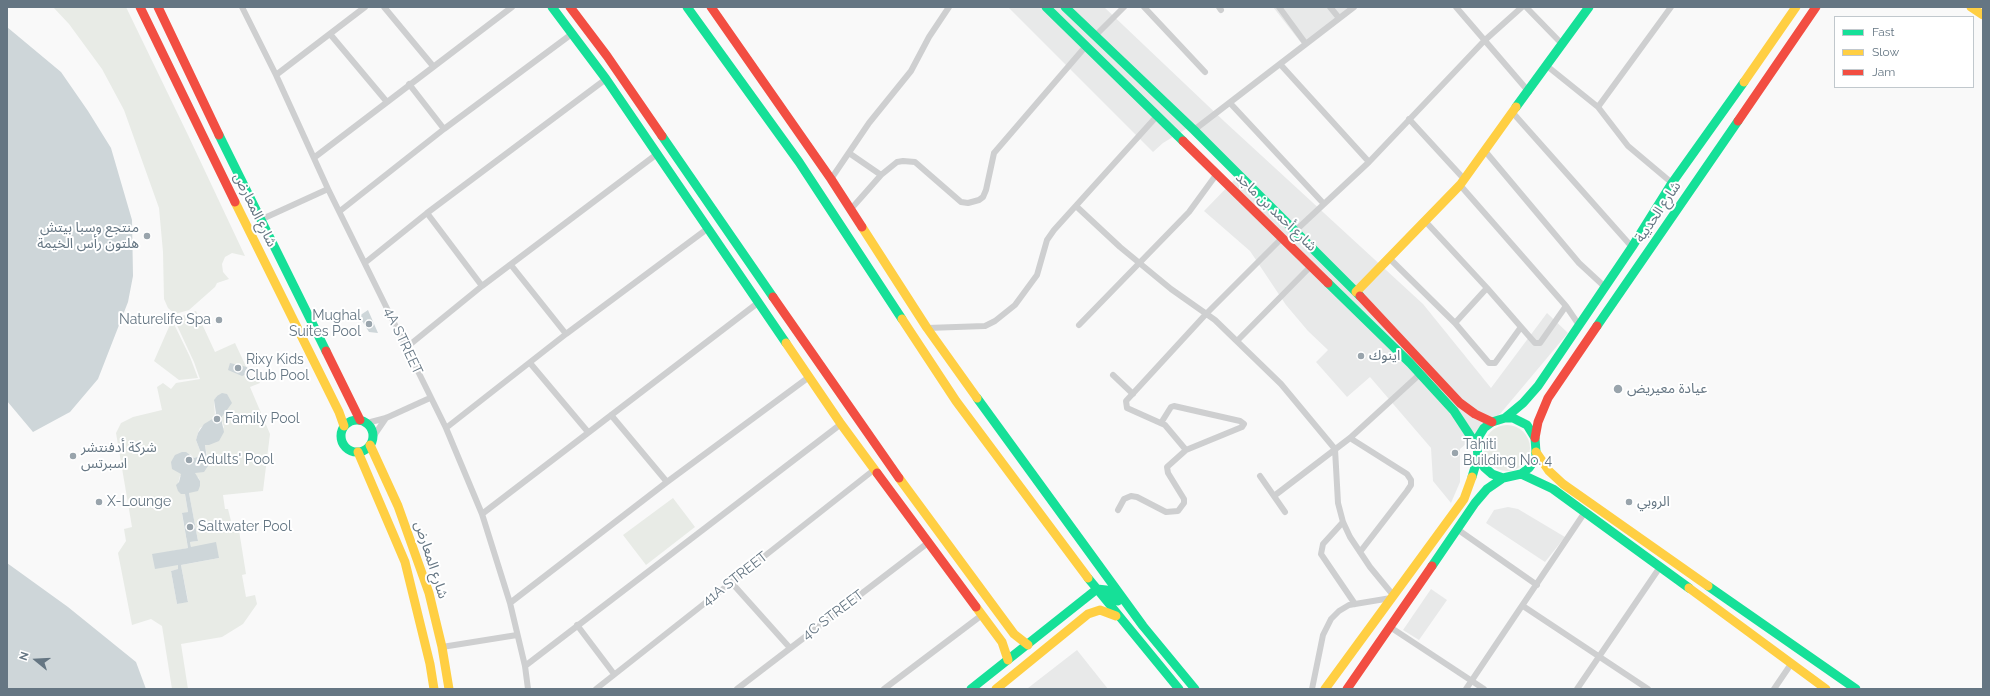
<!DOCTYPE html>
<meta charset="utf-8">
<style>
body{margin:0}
#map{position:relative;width:1990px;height:696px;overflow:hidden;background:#f9f9f9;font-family:Raleway,sans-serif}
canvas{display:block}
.frame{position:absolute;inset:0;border:8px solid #657683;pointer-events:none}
.legend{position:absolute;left:1834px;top:16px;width:140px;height:72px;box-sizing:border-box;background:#fff;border:1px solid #c1c8cd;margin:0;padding:5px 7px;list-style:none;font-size:12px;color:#657683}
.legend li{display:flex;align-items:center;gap:8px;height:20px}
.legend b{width:20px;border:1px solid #c1c8cd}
.north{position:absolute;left:16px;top:640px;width:40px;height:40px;-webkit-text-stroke:3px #fff;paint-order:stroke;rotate:288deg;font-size:11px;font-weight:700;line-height:16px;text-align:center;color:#657683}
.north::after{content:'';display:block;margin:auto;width:14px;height:18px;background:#657683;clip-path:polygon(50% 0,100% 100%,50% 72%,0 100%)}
</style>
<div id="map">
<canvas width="1990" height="696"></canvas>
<div class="frame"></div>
<ul class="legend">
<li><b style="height:5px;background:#16e098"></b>Fast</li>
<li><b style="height:5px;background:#ffcf43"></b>Slow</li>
<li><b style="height:5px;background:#f24e42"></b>Jam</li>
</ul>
<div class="north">N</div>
</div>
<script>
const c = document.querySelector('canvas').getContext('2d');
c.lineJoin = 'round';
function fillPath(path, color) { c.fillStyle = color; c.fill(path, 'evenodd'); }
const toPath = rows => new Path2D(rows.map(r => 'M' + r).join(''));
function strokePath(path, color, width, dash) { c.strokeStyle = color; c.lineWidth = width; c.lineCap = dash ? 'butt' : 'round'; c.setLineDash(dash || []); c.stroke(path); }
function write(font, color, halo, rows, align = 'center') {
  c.font = font + ' Raleway,"Noto Sans Arabic",sans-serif'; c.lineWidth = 4; c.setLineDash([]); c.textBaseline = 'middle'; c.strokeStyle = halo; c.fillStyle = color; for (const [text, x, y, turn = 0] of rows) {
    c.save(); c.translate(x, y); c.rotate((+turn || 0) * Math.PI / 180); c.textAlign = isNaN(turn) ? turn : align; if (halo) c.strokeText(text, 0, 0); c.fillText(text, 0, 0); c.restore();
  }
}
const built = toPath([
 [1008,7,1104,7,1225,122,1423,304,1491,388,1547,313,1568,333,1500,414,1460,449,1460,482,1451,503,1433,481,1431,448,1370,377,1347,397,1316,362,1328,350,1308,331,1286,305,1250,251,1204,211,1238,176,1186,129,1163,143,1153,152],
 [1273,7,1353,7,1302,44],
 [1508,507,1518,509,1565,537,1545,562,1486,523,1494,510],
 [1431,589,1447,600,1419,640,1403,630],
 [1077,650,1108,689,1029,689,1028,688]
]);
const green = toPath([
 [53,7,126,7,188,135,245,256,232,253,225,257,222,264,223,272,229,279,217,283,215,287,189,310,175,314,168,308,164,299,163,252,159,208,124,110,102,69,69,24],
 [196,311,215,352,235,343,251,377,256,375,260,383,250,387,270,434,263,491,223,495,225,509,228,509,232,525,238,524,246,574,242,575,246,597,255,595,257,604,243,624,222,637,181,644,188,689,172,689,162,626,151,619,132,625,118,553,126,541,124,529,132,527,116,433,121,423,133,417,162,410,157,387,163,383,171,389,176,383,200,379,194,362,174,319],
 [217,396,226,411,221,418,224,427,212,443,205,445,208,461,195,472,187,471,180,473,177,470,190,454,194,458,200,456,201,453,196,440,198,433,200,428,213,420,215,416,214,401],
 [180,476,198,477,200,481,200,486,189,493,198,541,190,542,191,547,219,558,181,565,188,601,177,604,171,571,179,569,178,565,152,555,188,548,182,514,188,512,185,494,178,484],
 [172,320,190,357,198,378,179,380,154,361],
 '1484 448a23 23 0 1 1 46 0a23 23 0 1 1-46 0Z',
 [673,498,695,527,646,565,623,535]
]);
const water = toPath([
 [7,27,61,72,88,111,111,148,132,220,133,276,128,302,98,379,70,412,33,432,7,401],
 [368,310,378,333,369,332,359,316],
 [230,363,247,367,248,370,247,374,242,376,228,370],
 [222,393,227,394,232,403,221,418,224,432,219,441,209,445,205,445,208,466,204,472,195,473,200,481,200,486,198,491,189,493,198,541,190,542,191,547,216,542,219,558,181,565,188,602,177,604,171,571,178,569,178,565,155,569,152,554,188,548,182,513,188,512,185,494,181,494,178,491,176,485,179,482,181,474,172,469,171,462,175,455,182,452,186,452,194,458,200,456,201,453,196,440,198,433,204,424,214,418,216,413,214,400,217,396],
 [7,563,68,607,136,662,146,689,7,689]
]);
const street = toPath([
 [242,7,276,75,328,189,446,428,482,514,510,603,525,666,528,689],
 [384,7,433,66],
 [1144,7,1205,72],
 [1219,7,1221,10],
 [1279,7,1306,44],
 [1330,7,1339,18],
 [1456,7,1529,92],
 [1526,7,1562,44],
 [330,34,387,102],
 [1095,36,1124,7],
 [1280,64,1369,162],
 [1547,66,1598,107,1628,146,1672,183],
 [276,75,365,7],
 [409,84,444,129],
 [1230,103,1324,204],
 [1598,107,1671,7],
 [1513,113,1632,247],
 [1409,119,1464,179],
 [1194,130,1354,7],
 [1485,151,1579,263,1605,287],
 [849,153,881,175],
 [315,157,512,7],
 [831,179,869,123,911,71,929,37,949,7],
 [1460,185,1566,306,1579,325],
 [1076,206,1120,247,1171,289,1215,320,1281,384,1335,449,1338,503,1343,522,1350,537,1370,567,1393,595],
 [851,209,881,175,897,162,903,161,915,162,961,202,968,203,979,200,983,197,986,190,994,153,1086,46],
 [340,211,444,129,573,33],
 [427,213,482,286],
 [260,220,328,189],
 [1425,221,1487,288,1535,343,1540,343,1566,306],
 [1294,232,1369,162,1484,41,1522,7],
 [1389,258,1455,323,1489,363,1495,363,1521,327],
 [366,262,427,213,606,79],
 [511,265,566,334],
 [1455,323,1487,288],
 [1079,325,1189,212,1216,175],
 [927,328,985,326,995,321,1015,305,1037,275,1047,240,1054,230,1157,116],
 [1237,341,1311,266],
 [407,347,482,286,657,154],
 [530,363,588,432],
 [1113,375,1133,394],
 [611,415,667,482],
 [367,423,386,418,430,398],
 [446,428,566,334,707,229],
 [373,437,386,418],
 [1350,438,1407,474,1411,480,1411,485,1407,491,1360,552],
 [1186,450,1165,425,1127,408,1126,401,1206,314,1282,238],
 [1260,476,1285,512],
 [1274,496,1350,438,1420,374],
 [1118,510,1124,499,1131,496,1137,497,1166,512,1178,511,1184,503,1184,499,1168,473,1167,467,1186,450,1242,427,1244,424,1240,421,1174,406,1171,407,1161,423],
 [482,514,759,302],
 [1343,522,1323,544,1321,554,1355,604],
 [1457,529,1537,585],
 [731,582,790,648],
 [510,603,667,482,809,377],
 [1523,606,1648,689],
 [577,625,614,674],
 [1390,627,1484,689],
 [442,647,517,635],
 [525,666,841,424],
 [596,689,875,469],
 [737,689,929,542],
 [884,689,982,615],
 [1312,689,1323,635,1331,619,1339,611,1349,605,1391,598],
 [1466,689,1585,512],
 [1577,689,1660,567],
 [1774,689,1791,664]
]);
const fast = toPath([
 [552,7,606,79,786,343],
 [687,7,799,162,902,319],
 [1046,7,1183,141],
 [1065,7,1194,130,1360,296],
 [1516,107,1589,7],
 [219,135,326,351],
 [662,136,773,297],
 [1328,283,1410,363,1454,411,1477,446],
 [1597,326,1738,121],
 [977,398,1143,626,1195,689],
 [1505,418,1523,403,1538,386,1632,247,1672,183,1744,82],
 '341 436a16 16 0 1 1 32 0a16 16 0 1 1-32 0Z',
 [1521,474,1553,489,1689,588],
 [1472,477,1478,457,1477,446,1479,436,1484,428,1492,422,1505,418,1513,418,1527,425,1535,438,1536,452,1534,461,1529,468,1521,474,1503,478,1492,474,1484,467,1478,457],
 [1432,566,1475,503,1487,489,1503,478],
 [1088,578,1179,689],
 [1708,586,1856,689],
 [971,689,1097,589,1106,590,1118,601]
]);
const slow = toPath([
 [1971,7,1983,15],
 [1744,82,1796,7],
 [235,202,339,412,344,426],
 [862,227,927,328,977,398],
 [1356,292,1460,185,1516,107],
 [902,319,956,401,1088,578],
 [786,343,841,424,877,473],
 [370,445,398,506,429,593,442,647,449,689],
 [358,452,405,562,430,664,434,689],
 [1536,452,1549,471,1563,484,1708,586],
 [899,478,1014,634,1028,645],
 [1689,588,1826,689],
 [976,607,1002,642,1008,660],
 [996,689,1088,614,1100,610,1116,616],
 [1325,689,1464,499,1472,477]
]);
const jam = toPath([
 [140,7,235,202],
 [158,7,219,135],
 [570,7,607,56,662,136],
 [711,7,831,179,862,227],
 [1738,121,1816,7],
 [1183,141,1328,283],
 [1360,296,1460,403,1475,414,1492,422],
 [773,297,899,478],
 [326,351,360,420],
 [1535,438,1538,422,1548,398,1597,326],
 [877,473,976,607],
 [1347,689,1432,566]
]);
const markers = [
 [147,236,4,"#99a4ac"],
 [219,320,4,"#99a4ac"],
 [369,324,4,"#99a4ac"],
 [1361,356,4,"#99a4ac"],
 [238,368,4,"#99a4ac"],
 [1618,389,5,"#99a4ac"],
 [217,419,4,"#99a4ac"],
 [1455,453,4,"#99a4ac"],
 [73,456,4,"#99a4ac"],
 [189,460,4,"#99a4ac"],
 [99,502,4,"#99a4ac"],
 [1629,502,4,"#99a4ac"],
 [190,527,4,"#99a4ac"]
];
const streetNames = [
 ["شارع المعارض",255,210,64],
 ["شارع أحمد بن ماجد",1276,212,44],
 ["شارع الحديبة",1658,212,-56],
 ["4A STREET",403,341,65],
 ["شارع المعارض",431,560,72],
 ["41A STREET",735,579,-38],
 ["4C STREET",833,615,-37]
];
const poiNames = [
 ["منتجع وسبا بيتش",139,228,"right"],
 ["هلتون رأس الخيمة",139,244,"right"],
 ["Mughal",361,316,"right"],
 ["Suites Pool",361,332,"right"],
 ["Naturelife Spa",211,320,"right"],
 ["اينوك",1369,356],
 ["Rixy Kids",246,360],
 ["Club Pool",246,376],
 ["عيادة معيريض",1627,389],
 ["Family Pool",225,419],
 ["Tahiti",1463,445],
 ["Building No. 4",1463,461],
 ["شركة أدفنتشر",81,448],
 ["اسبرتس",81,464],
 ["Adults' Pool",197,460],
 ["X-Lounge",107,502],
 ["الروبي",1637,502],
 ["Saltwater Pool",198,527]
];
fillPath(built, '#e8e9e9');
fillPath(green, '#e8ebe6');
fillPath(water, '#ced6d9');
strokePath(street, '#cecfd0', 6);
strokePath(fast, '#16e098', 9);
strokePath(slow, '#ffcf43', 9);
strokePath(jam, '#f24e42', 9);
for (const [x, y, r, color] of markers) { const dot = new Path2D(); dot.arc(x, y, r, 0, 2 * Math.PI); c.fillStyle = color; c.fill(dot); strokePath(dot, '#fff', 1.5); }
write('14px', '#657683', '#fff', streetNames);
write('14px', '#657683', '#fff', poiNames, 'left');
</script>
